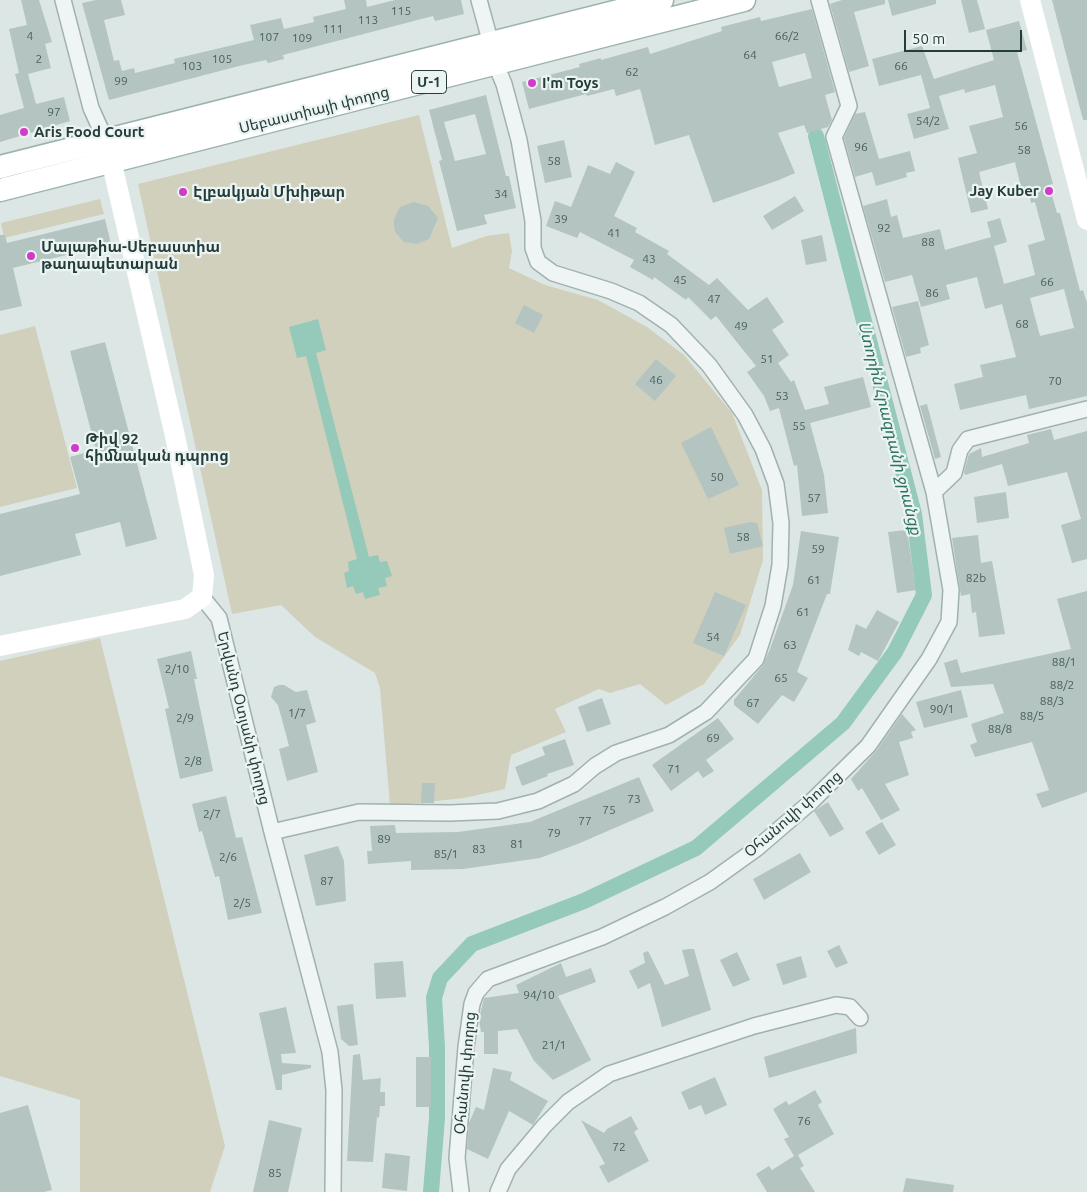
<!DOCTYPE html>
<meta charset="utf-8">
<style>
body{margin:0}
#map{position:relative;width:1087px;height:1192px;overflow:hidden;background:#dce7e5;font-family:Ubuntu,sans-serif}
canvas{display:block}
.scale{position:absolute;left:904px;top:30px;width:118px;height:22px;box-sizing:border-box;border:2px solid #253d3a;border-top:0;padding-left:6px;font-size:15px;line-height:18px;white-space:nowrap;color:#253d3a;-webkit-text-stroke:4px #ebf4f2;paint-order:stroke}
</style>
<div id="map">
<canvas width="1087" height="1192"></canvas>
<div class="scale">50 m</div>
</div>
<script>
const c = document.querySelector('canvas').getContext('2d');
c.lineJoin = 'round';
function fillPath(path, color) { c.fillStyle = color; c.fill(path, 'evenodd'); }
const toPath = rows => new Path2D(rows.map(r => 'M' + r).join(''));
function strokePath(path, color, width, dash) { c.strokeStyle = color; c.lineWidth = width; c.lineCap = dash ? 'butt' : 'round'; c.setLineDash(dash || []); c.stroke(path); }
function write(font, color, halo, rows, align = 'center') {
  c.font = font + ' Ubuntu,"Noto Sans Armenian",sans-serif'; c.lineWidth = 4.5; c.setLineDash([]); c.textBaseline = 'middle'; c.strokeStyle = halo; c.fillStyle = color; for (const [text, x, y, turn = 0] of rows) {
    c.save(); c.translate(x, y); c.rotate((+turn || 0) * Math.PI / 180); c.textAlign = isNaN(turn) ? turn : align; if (halo) c.strokeText(text, 0, 0); c.fillText(text, 0, 0); c.restore();
  }
}
const green = toPath([
 [419,115,452,248,486,236,509,233,512,251,509,268,545,285,598,300,647,327,684,355,732,413,762,490,763,560,740,635,704,684,666,705,640,684,610,693,599,689,555,709,566,732,511,755,505,789,464,798,390,806,380,688,375,673,315,637,281,605,232,614,138,184],
 [100,199,104,214,4,238,1,223],
 [35,326,77,488,0,507,0,335],
 [100,638,225,1146,210,1192,80,1192,80,1100,0,1076,0,661]
]);
const water = toPath([
 [318,319,326,350,316,353,369,557,378,555,380,562,387,561,392,576,385,578,387,586,378,588,380,595,365,599,363,592,356,594,353,586,347,588,344,573,349,571,348,562,357,559,306,356,297,358,289,327]
]);
const canal = toPath([
 [431,1192,437,1118,437,1047,434,998,440,978,472,944,584,901,696,848,843,723,895,652,924,595,914,514,816,136]
]);
const building = toPath([
 [21,0,39,0,52,42,45,44,51,68,28,74,36,104,64,97,70,121,0,142,0,115,24,108,15,74,19,73,9,29,27,25],
 [96,0,121,0,125,15,104,20,114,61,119,60,122,71,134,68,135,73,175,63,174,59,254,40,250,25,281,18,284,29,314,22,313,17,346,9,344,0,366,0,367,7,395,0,461,0,464,14,435,21,433,16,283,55,284,59,268,63,266,60,239,66,109,100,82,3],
 [842,0,885,0,885,4,854,12,869,66,849,72,830,4],
 [888,0,936,0,936,4,892,16],
 [961,0,977,0,985,29,969,33],
 [1052,0,1087,0,1087,120,1083,120],
 [812,9,835,92,825,95,832,120,828,127,807,133,804,125,778,133,795,173,779,180,713,203,689,135,655,145,640,89,616,96,614,89,587,96,586,94,529,109,522,82,580,67,579,64,601,58,601,60,648,47,650,54,722,31,721,27,760,17,761,21],
 [805,53,812,78,779,87,772,62],
 [1019,21,1027,50,1017,52,1053,184,1049,185,1057,213,1060,213,1080,291,1083,290,1087,303,1087,396,1029,409,1026,395,960,410,954,384,983,377,980,365,1016,357,1002,304,985,309,977,277,946,285,950,299,921,307,912,275,885,282,863,206,887,199,891,217,897,215,903,238,940,229,945,250,991,237,987,222,1000,218,1007,242,994,246,1004,284,1035,275,1028,245,1045,240,1035,202,1031,203,1028,190,1022,192,1015,162,979,172,988,209,971,213,958,158,977,153,969,126,1003,117,995,85,965,93,964,89,939,96,949,129,914,139,907,114,930,108,921,75,879,86,872,59,922,46,934,79,994,60,986,30],
 [1064,289,1074,328,1040,336,1030,298],
 [486,95,506,176,509,176,516,208,484,215,487,224,457,231,439,161,442,160,429,110],
 [475,114,486,154,455,161,444,122],
 [865,112,879,159,910,151,915,171,906,173,907,177,876,186,872,172,855,177,844,138,855,114],
 [564,140,572,177,545,183,537,146],
 [616,162,635,172,614,216,637,228,635,232,669,251,667,254,709,285,717,278,748,310,767,297,784,322,772,330,789,355,778,363,791,382,794,380,805,410,829,404,824,387,863,377,871,407,810,423,824,475,828,513,802,516,797,465,794,466,779,408,770,411,764,396,747,372,756,366,716,316,711,320,688,297,686,300,654,277,653,280,630,267,634,260,580,232,577,238,546,226,555,201,571,207,588,165,610,174],
 [795,196,804,211,772,230,763,216],
 [414,202,428,206,438,218,429,239,417,244,404,242,395,232,394,225,394,219,400,207],
 [105,219,111,244,13,268,22,306,0,311,0,235,5,235,7,243],
 [822,235,827,261,806,265,801,240],
 [918,301,929,345,920,348,921,353,906,357,892,307],
 [524,305,543,315,534,333,515,323],
 [105,342,157,539,126,547,120,522,75,534,81,555,0,576,0,514,80,494,70,457,96,450,70,351],
 [656,359,676,376,655,401,635,384],
 [927,404,941,457,935,459,920,406],
 [711,427,739,485,708,499,681,443],
 [1051,429,1054,440,1087,431,1087,559,1072,563,1061,525,1081,519,1067,472,1008,486,1002,464,965,475,964,472,969,454,981,448,982,457,1029,443,1027,435],
 [1006,492,1009,518,977,523,974,497],
 [750,522,757,523,763,546,730,554,724,528],
 [907,530,916,590,897,593,888,532],
 [801,531,839,537,830,594,827,594,797,672,808,678,794,702,782,695,758,724,734,705,734,700,763,665,770,649,793,585],
 [978,535,981,563,992,561,1005,634,979,637,976,612,972,613,970,594,961,596,952,538],
 [1087,591,1087,792,1042,808,1036,794,1049,790,1032,742,975,757,970,745,977,742,971,724,1004,713,993,684,951,687,944,663,957,659,961,673,1071,649,1057,599],
 [715,592,746,605,724,656,693,643],
 [877,610,899,622,878,661,861,652,859,656,848,650,856,624,866,629],
 [191,651,197,679,194,679,213,771,180,779,165,709,169,708,157,659],
 [279,685,284,685,296,692,307,690,316,722,306,725,318,772,287,781,279,749,289,746,278,705,271,697,274,687],
 [961,690,968,717,924,728,916,702],
 [602,698,611,724,587,732,578,707],
 [902,714,916,730,911,732,913,738,899,742,909,775,885,784,900,810,881,820,862,788,858,791,851,779,876,751],
 [718,718,734,739,706,760,714,771,703,778,698,771,671,791,652,765],
 [565,739,574,765,547,774,548,776,522,786,515,767,545,755,542,747],
 [639,777,654,811,580,843,540,858,463,869,411,870,411,861,368,864,367,851,372,851,370,826,395,825,396,833,458,832,530,822],
 [422,783,435,783,434,803,421,803],
 [226,796,236,838,242,837,262,913,228,920,219,876,215,877,202,831,199,832,192,804],
 [828,802,844,829,830,837,814,811],
 [882,822,896,845,879,855,865,832],
 [338,846,344,861,346,901,316,906,304,855],
 [800,853,811,872,764,900,753,879],
 [839,945,848,963,836,968,827,951],
 [689,949,694,949,711,1010,662,1027,650,983,638,989,629,971,645,963,643,953,648,951,665,985,689,976,682,950],
 [737,952,750,980,733,987,720,960],
 [801,956,807,977,783,985,776,964],
 [403,961,406,997,376,999,374,963],
 [561,963,566,977,591,968,596,982,558,996,591,1060,553,1080,534,1061,517,1029,498,1031,498,1054,484,1054,484,1032,481,1032,479,1019,484,998,519,993,516,985],
 [353,1004,358,1045,349,1046,341,1039,337,1006],
 [286,1007,296,1053,281,1054,282,1063,311,1065,311,1068,282,1075,282,1090,276,1090,259,1013],
 [856,1028,857,1053,769,1078,764,1057],
 [360,1054,363,1080,381,1078,380,1092,385,1092,385,1106,380,1106,379,1118,377,1117,373,1162,347,1161,353,1055],
 [416,1057,431,1057,431,1107,416,1107],
 [493,1068,512,1072,510,1080,548,1101,533,1125,509,1111,488,1159,467,1149,469,1123,476,1107,484,1110],
 [715,1077,727,1105,705,1115,701,1105,689,1110,681,1092],
 [815,1090,822,1102,818,1105,834,1134,798,1155,804,1166,800,1168,815,1192,767,1192,756,1174,769,1166,772,1170,794,1156,784,1139,789,1137,773,1109,786,1101,789,1105],
 [28,1105,52,1190,44,1192,0,1192,0,1113],
 [631,1116,638,1129,634,1132,649,1161,608,1183,599,1166,605,1164,581,1120,604,1133,607,1129],
 [269,1120,302,1128,288,1192,253,1192],
 [385,1153,410,1156,407,1191,382,1188],
 [906,1178,954,1185,953,1192,903,1192]
]);
const street = toPath([
 [63,0,91,108,105,139],
 [479,0,491,44],
 [934,492,954,473,960,450,968,439,1087,409],
 [202,597,219,618,272,832,330,1052,334,1090,333,1192],
 [272,832,359,812,450,813,498,811,538,801,574,784,595,766,616,753,669,735,706,712,756,659,773,606,780,565,781,523,776,484,763,449,745,415,709,365,671,325,639,303,611,291,553,273,538,262,533,248,533,221,519,140,504,84,496,65],
 [461,1192,457,1158,466,1047,472,1004,476,993,488,979,602,937,665,907,710,882,756,849,812,801,868,746,929,659,949,622,951,590,934,492,834,137,849,106,819,0],
 [498,1192,508,1169,545,1125,568,1102,609,1074,754,1026,836,1005,850,1007,860,1018]
]);
const secondary = toPath([
 [1030,0,1087,220],
 [0,646,185,609,202,597,204,575,175,436,108,147]
]);
const primary = toPath([
 [0,167,662,0],
 [0,190,744,0]
]);
const markers = [
 [532,83,5,"#d23ac9"],
 [24,132,5,"#d23ac9"],
 [1049,191,5,"#d23ac9"],
 [183,192,5,"#d23ac9"],
 [31,256,5,"#d23ac9"],
 [75,448,5,"#d23ac9"]
];
const numberNames = [
 ["115",401,11],
 ["113",368,20],
 ["111",333,29],
 ["4",30,36],
 ["66/2",787,36],
 ["107",269,37],
 ["109",302,38],
 ["64",750,55],
 ["2",39,59],
 ["105",222,59],
 ["103",192,66],
 ["66",901,66],
 ["62",632,72],
 ["99",121,81],
 ["97",54,112],
 ["54/2",928,121],
 ["56",1021,126],
 ["96",861,147],
 ["58",1024,150],
 ["58",554,161],
 ["34",501,194],
 ["39",561,219],
 ["92",884,228],
 ["41",614,233],
 ["88",928,242],
 ["43",649,259],
 ["45",680,280],
 ["66",1047,282],
 ["86",932,293],
 ["47",714,299],
 ["68",1022,324],
 ["49",741,326],
 ["51",767,359],
 ["46",656,380],
 ["70",1055,381],
 ["53",782,396],
 ["55",799,426],
 ["50",717,477],
 ["57",814,498],
 ["58",743,537],
 ["59",818,549],
 ["82b",976,578],
 ["61",814,580],
 ["61",803,612],
 ["54",713,637],
 ["63",790,645],
 ["88/1",1064,662],
 ["2/10",177,669],
 ["65",781,678],
 ["88/2",1062,685],
 ["88/3",1052,701],
 ["67",753,703],
 ["90/1",942,709],
 ["1/7",297,713],
 ["88/5",1032,716],
 ["2/9",185,718],
 ["88/8",1000,729],
 ["69",713,738],
 ["2/8",193,761],
 ["71",674,769],
 ["73",634,799],
 ["75",609,810],
 ["2/7",212,814],
 ["77",585,821],
 ["79",554,833],
 ["89",384,839],
 ["81",517,844],
 ["83",479,849],
 ["85/1",446,854],
 ["2/6",228,857],
 ["87",327,881],
 ["2/5",242,903],
 ["94/10",539,995],
 ["21/1",554,1045],
 ["76",804,1121],
 ["72",619,1147],
 ["85",275,1173]
];
const shields = [
 [429,82,35]
];
const shieldNames = [
 ["Մ-1",429,82]
];
const poiNames = [
 ["I'm Toys",542,83],
 ["Aris Food Court",34,132],
 ["Jay Kuber",1039,191,"right"],
 ["Էլբակյան Մխիթար",193,192],
 ["Մալաթիա-Սեբաստիա",41,247],
 ["թաղապետարան",41,264],
 ["Թիվ 92",85,439],
 ["հիմնական դպրոց",85,456]
];
const streetNames = [
 ["Սեբաստիայի փողոց",314,110,-14],
 ["Երվանդ Օտյանի փողոց",244,718,76],
 ["Օհանովի փողոց",793,814,-41],
 ["Օհանովի փողոց",465,1073,-85]
];
const waterNames = [
 ["Ստորին Հրազդանի ջրանցք",890,428,76]
];
fillPath(green, '#d1d0bc');
fillPath(water, '#95c9ba');
strokePath(canal, '#95c9ba', 16);
fillPath(building, '#b3c4c1');
strokePath(street, '#a1b1ae', 18);
strokePath(primary, '#9bb3ae', 25);
strokePath(street, '#eef5f4', 15);
strokePath(secondary, '#fff', 20);
strokePath(primary, '#fff', 22);
for (const [x, y, r, color] of markers) { const dot = new Path2D(); dot.arc(x, y, r, 0, 2 * Math.PI); c.fillStyle = color; c.fill(dot); strokePath(dot, '#ebf4f2', 2); }
write('12px', '#485f5c', null, numberNames);
for (const [x, y, w] of shields) { const box = new Path2D(); box.roundRect(x - w / 2, y - 11.5, w, 23, 4); c.fillStyle = '#ebf4f2'; c.fill(box); strokePath(box, '#253d3a', 1); }
write('bold 14px', '#253d3a', null, shieldNames);
write('bold 15px', '#253d3a', '#ebf4f2', poiNames, 'left');
write('15px', '#253d3a', '#ebf4f2', streetNames);
write('italic 16px', '#2e7262', '#ebf4f2', waterNames);
</script>
